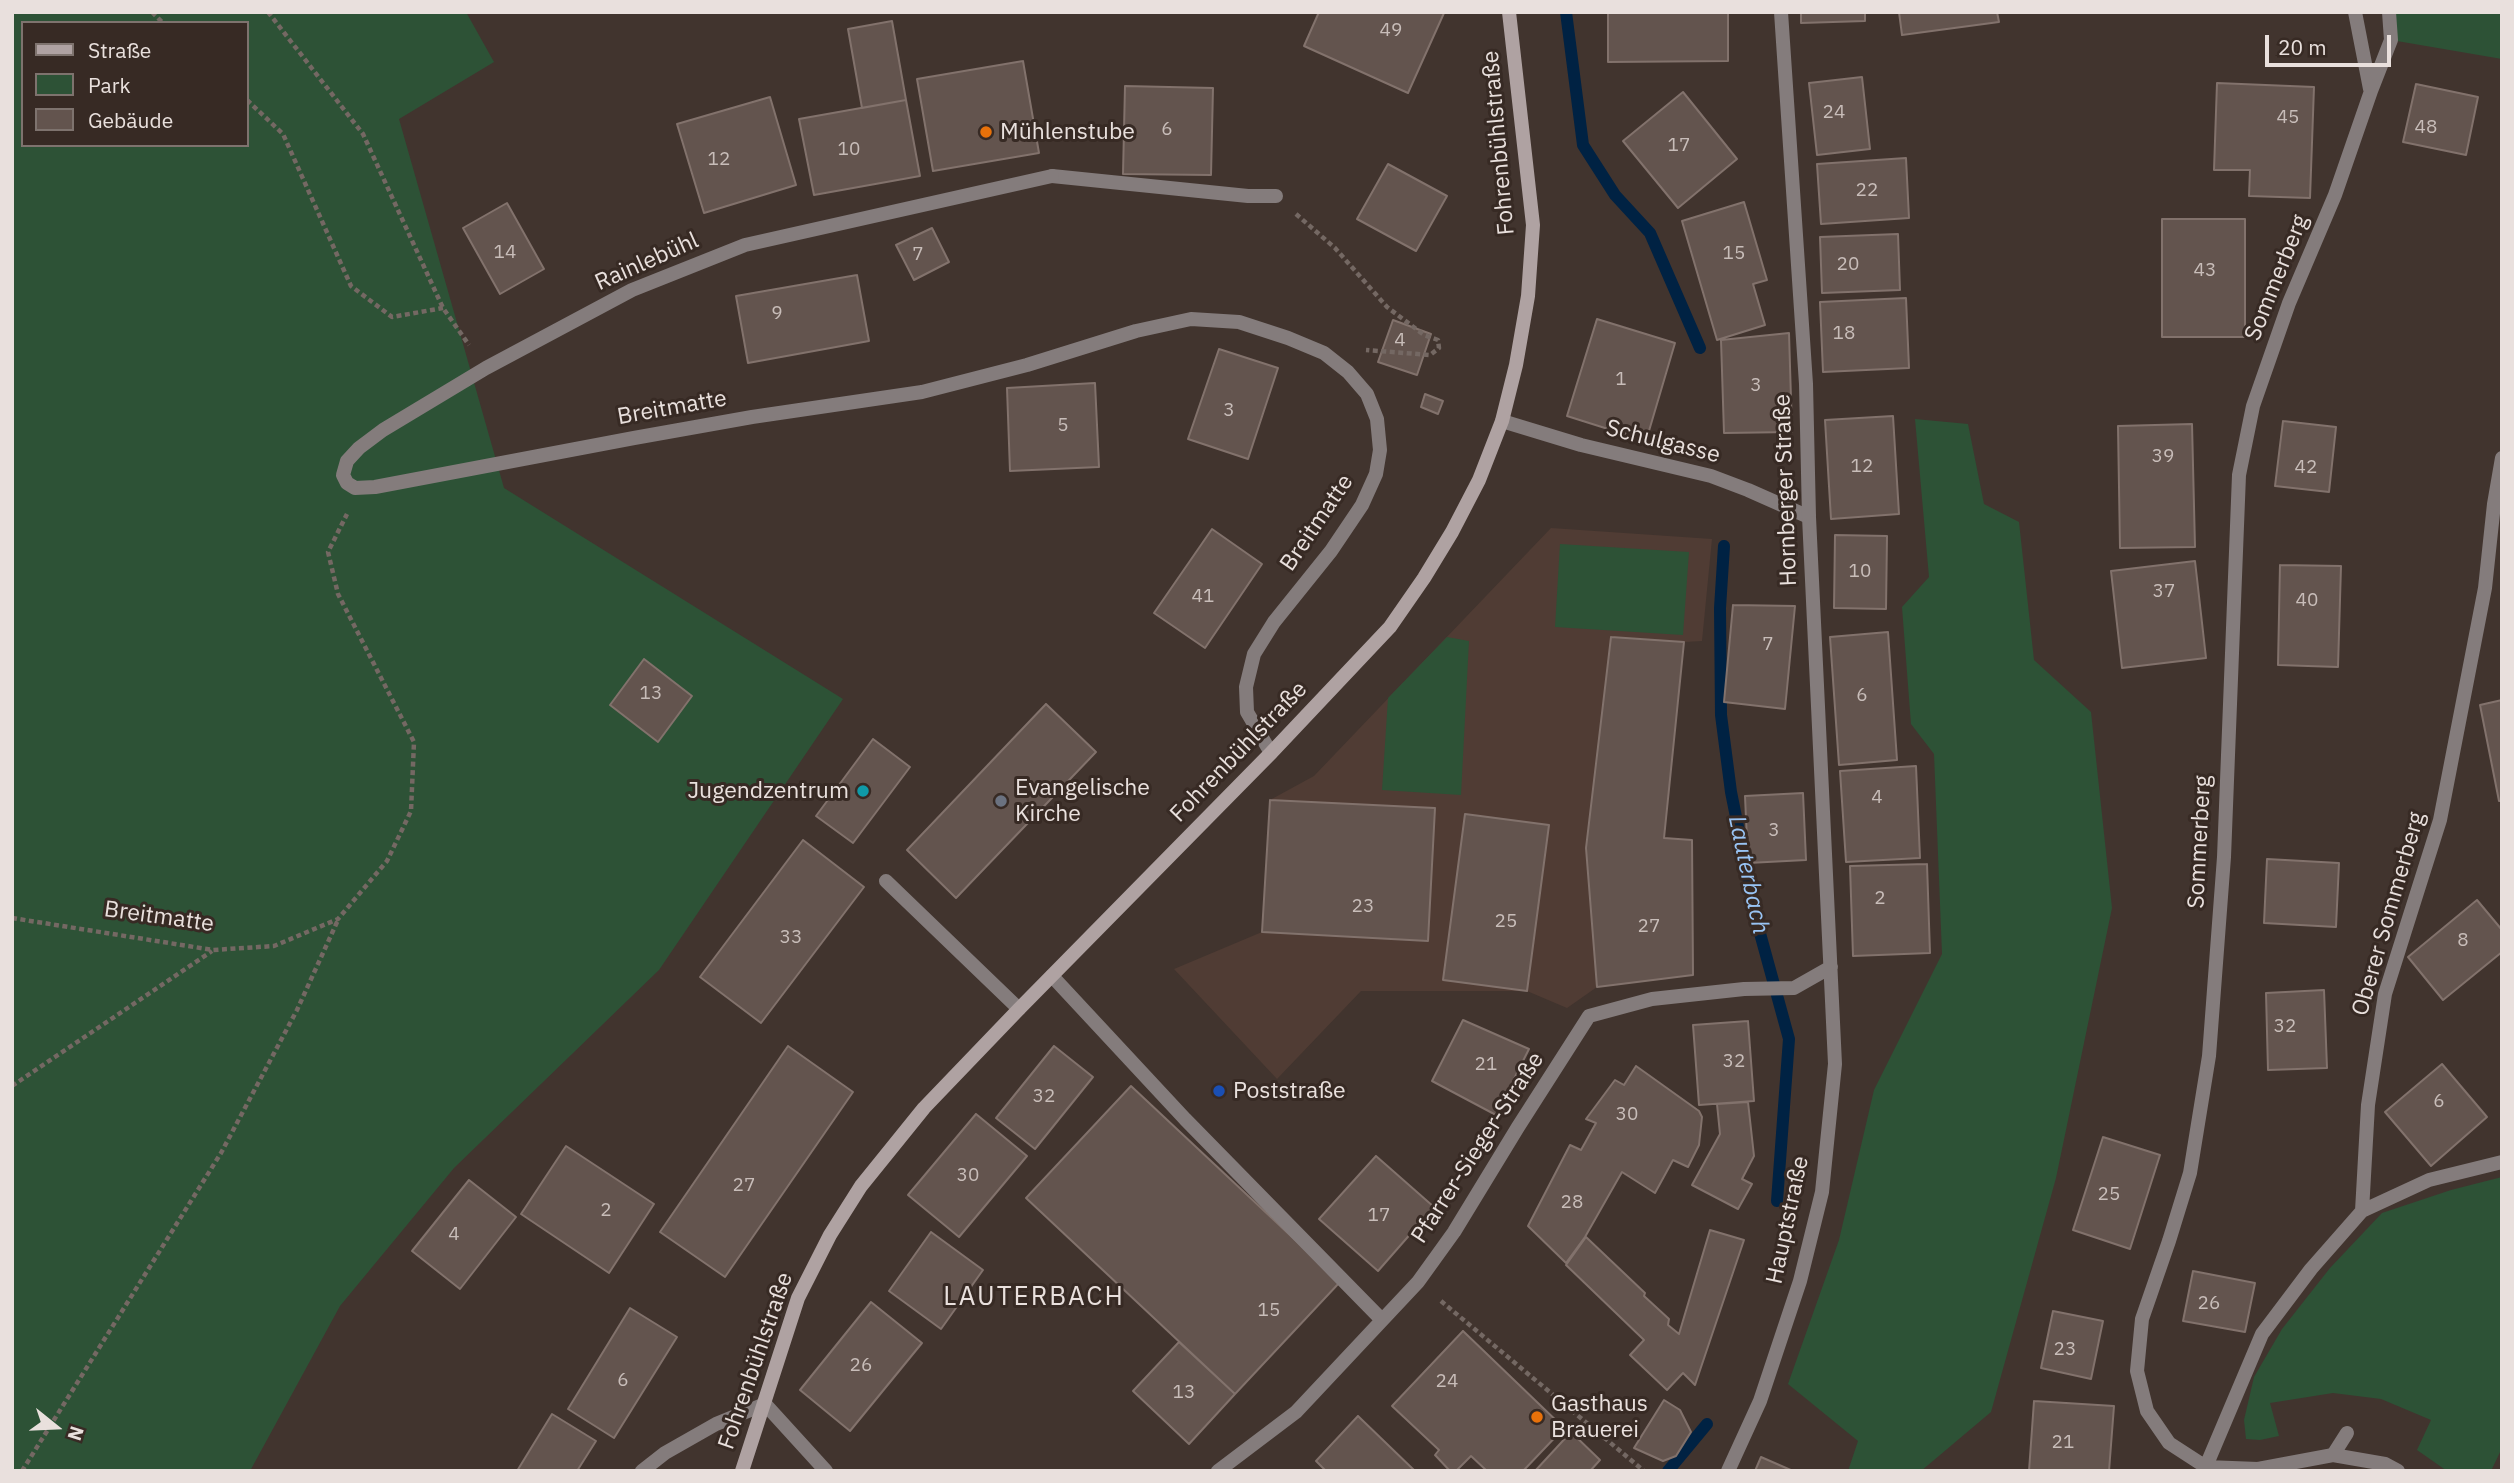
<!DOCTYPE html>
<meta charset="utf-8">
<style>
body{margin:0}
#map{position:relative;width:2514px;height:1483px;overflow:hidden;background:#41342e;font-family:"IBM Plex Sans",sans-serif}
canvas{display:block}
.frame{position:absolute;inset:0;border:14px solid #e9e0dd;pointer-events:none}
.legend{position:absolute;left:21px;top:21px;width:228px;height:126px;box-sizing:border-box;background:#372a24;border:2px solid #7e736e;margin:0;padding:9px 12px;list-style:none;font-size:21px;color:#e9e0dd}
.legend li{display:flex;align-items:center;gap:14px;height:35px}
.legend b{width:35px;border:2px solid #7e736e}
.north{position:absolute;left:21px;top:1392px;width:70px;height:70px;-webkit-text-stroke:5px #372a24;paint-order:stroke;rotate:108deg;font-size:19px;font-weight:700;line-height:28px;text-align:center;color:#e9e0dd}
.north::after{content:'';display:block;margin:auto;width:24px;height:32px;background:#e9e0dd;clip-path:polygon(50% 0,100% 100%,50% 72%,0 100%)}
.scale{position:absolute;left:2265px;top:35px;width:126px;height:32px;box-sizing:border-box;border:4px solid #e9e0dd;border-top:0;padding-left:9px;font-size:21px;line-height:24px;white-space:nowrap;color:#e9e0dd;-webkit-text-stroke:5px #372a24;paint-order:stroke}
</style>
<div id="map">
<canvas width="2514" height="1483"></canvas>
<div class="frame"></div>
<ul class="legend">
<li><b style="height:9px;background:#afa2a2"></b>Straße</li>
<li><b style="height:19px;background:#2d5236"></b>Park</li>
<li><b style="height:19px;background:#63544e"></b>Gebäude</li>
</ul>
<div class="north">N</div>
<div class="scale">20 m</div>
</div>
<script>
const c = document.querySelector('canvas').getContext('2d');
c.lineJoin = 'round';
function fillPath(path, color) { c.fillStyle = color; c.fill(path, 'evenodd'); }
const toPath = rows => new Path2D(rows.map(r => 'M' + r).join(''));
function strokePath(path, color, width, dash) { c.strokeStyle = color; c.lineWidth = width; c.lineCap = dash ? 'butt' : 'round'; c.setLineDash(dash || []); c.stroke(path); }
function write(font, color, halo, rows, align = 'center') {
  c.font = font + ' "IBM Plex Sans",sans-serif'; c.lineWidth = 6; c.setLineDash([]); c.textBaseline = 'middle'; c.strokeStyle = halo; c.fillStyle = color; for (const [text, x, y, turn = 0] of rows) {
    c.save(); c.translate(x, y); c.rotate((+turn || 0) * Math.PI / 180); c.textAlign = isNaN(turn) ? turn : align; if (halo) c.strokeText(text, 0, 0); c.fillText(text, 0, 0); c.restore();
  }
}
const built = toPath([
 [1551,528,1712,539,1702,641,1684,642,1664,837,1692,840,1693,970,1597,987,1567,1008,1527,991,1361,991,1277,1079,1174,969,1262,932,1270,800,1314,776]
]);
const green = toPath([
 [12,12,466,12,494,62,399,119,504,488,843,699,659,970,454,1168,340,1306,250,1471,12,1471],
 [23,23,247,23,247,145,23,145],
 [2389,12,2502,12,2502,59,2391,40],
 [1915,419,1968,424,1984,504,2019,522,2034,660,2091,712,2112,908,2056,1178,1991,1412,1921,1471,1848,1471,1858,1441,1788,1384,1839,1240,1874,1090,1942,954,1934,754,1911,724,1902,607,1929,577],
 [1560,544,1689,552,1683,635,1555,627],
 [1447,637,1469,641,1461,795,1382,790,1388,698],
 [2502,1177,2502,1448,2491,1471,2447,1471,2417,1450,2431,1420,2381,1399,2333,1393,2270,1403,2279,1436,2260,1440,2246,1439,2244,1420,2254,1377,2282,1329,2330,1268,2382,1213,2451,1190]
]);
const stream = toPath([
 [1566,12,1583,145,1615,195,1650,233,1700,348],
 [1724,546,1720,608,1721,715,1731,792,1758,926,1789,1039,1777,1201],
 [1668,1471,1707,1424]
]);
const building = toPath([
 [1319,12,1444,12,1444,13,1408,93,1304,46,1319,12],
 [1608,12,1728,12,1728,61,1608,62,1608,12],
 [1801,12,1865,12,1865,21,1801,23,1801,12],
 [1899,12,1997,12,1999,22,1902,35,1899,12],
 [892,21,906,100,862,108,848,29,892,21],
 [1023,61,1039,153,933,171,917,79,1023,61],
 [1862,77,1870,149,1817,155,1809,83,1862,77],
 [2217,83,2314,87,2310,198,2249,196,2250,170,2214,170,2217,83],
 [2416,84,2478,97,2466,155,2403,142,2416,84],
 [1125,86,1213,88,1211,175,1123,174,1125,86],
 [1683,92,1737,159,1678,208,1623,141,1683,92],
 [770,97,796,185,704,213,677,124,770,97],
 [906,100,920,176,814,195,799,119,906,100],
 [1906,158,1909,218,1821,224,1817,164,1906,158],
 [1388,164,1447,196,1416,251,1357,219,1388,164],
 [1744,202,1767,280,1753,284,1765,325,1717,340,1682,221,1744,202],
 [507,203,544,269,500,294,463,228,507,203],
 [2162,219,2245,219,2245,337,2162,337,2162,219],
 [932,228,949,262,914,280,896,245,932,228],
 [1898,234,1900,290,1822,293,1820,237,1898,234],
 [857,275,869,341,748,363,736,296,857,275],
 [1906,298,1909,368,1823,372,1820,302,1906,298],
 [1597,319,1675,343,1646,441,1567,416,1597,319],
 [1393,320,1431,334,1417,375,1378,362,1393,320],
 [1789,333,1792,432,1724,433,1721,340,1789,333],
 [1219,349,1278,368,1248,459,1188,439,1219,349],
 [1095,383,1099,467,1010,471,1007,388,1095,383],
 [1425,394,1443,401,1438,414,1421,407,1425,394],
 [1893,416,1899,514,1831,519,1825,420,1893,416],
 [2283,421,2336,427,2329,492,2275,486,2283,421],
 [2192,424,2195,547,2120,548,2118,426,2192,424],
 [1212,529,1262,564,1205,648,1154,613,1212,529],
 [1835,535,1887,536,1886,609,1834,608,1835,535],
 [2195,561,2206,658,2122,668,2111,571,2195,561],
 [2280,565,2341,566,2338,667,2278,665,2280,565],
 [1733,605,1795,606,1785,709,1724,702,1733,605],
 [1888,632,1897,760,1839,765,1830,637,1888,632],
 [1611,637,1684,642,1664,838,1692,840,1693,975,1597,987,1586,848,1611,637],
 [644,659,692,696,658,742,610,705,644,659],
 [2502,700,2502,801,2499,801,2480,705,2502,700],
 [1046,704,1096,752,956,898,907,850,1046,704],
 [873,739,910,767,853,843,816,816,873,739],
 [1916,766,1920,858,1846,862,1840,771,1916,766],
 [1803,793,1806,860,1748,863,1745,796,1803,793],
 [1270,800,1435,808,1428,941,1262,932,1270,800],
 [1465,814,1549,825,1527,991,1443,980,1465,814],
 [803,840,864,887,761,1023,700,977,803,840],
 [2267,859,2339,863,2336,927,2264,923,2267,859],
 [1927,864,1930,953,1853,956,1850,866,1927,864],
 [2477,900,2502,930,2502,952,2443,1000,2408,957,2477,900],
 [2324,990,2327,1068,2268,1070,2266,993,2324,990],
 [1463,1020,1529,1049,1496,1115,1432,1081,1463,1020],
 [1748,1021,1754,1101,1699,1105,1693,1025,1748,1021],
 [788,1046,853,1092,725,1277,660,1232,788,1046],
 [1054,1046,1093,1077,1035,1149,996,1118,1054,1046],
 [2442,1064,2487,1117,2431,1166,2385,1112,2442,1064],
 [1636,1066,1699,1111,1702,1117,1699,1145,1688,1167,1673,1160,1655,1193,1622,1172,1585,1237,1566,1263,1528,1226,1570,1145,1581,1150,1596,1123,1586,1119,1615,1080,1624,1085,1636,1066],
 [1131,1086,1340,1282,1235,1394,1026,1198,1131,1086],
 [1748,1102,1754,1156,1742,1179,1752,1184,1738,1209,1692,1185,1720,1134,1717,1104,1748,1102],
 [976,1114,1027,1156,959,1237,908,1195,976,1114],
 [2103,1137,2160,1155,2130,1249,2073,1230,2103,1137],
 [566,1146,654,1204,609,1273,521,1214,566,1146],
 [1376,1156,1434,1207,1378,1271,1319,1219,1376,1156],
 [469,1180,516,1217,460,1289,412,1251,469,1180],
 [1710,1230,1744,1240,1695,1385,1683,1373,1667,1390,1630,1355,1644,1340,1566,1265,1586,1237,1645,1293,1644,1296,1669,1319,1668,1325,1679,1334,1710,1230],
 [931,1232,983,1270,941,1329,889,1291,931,1232],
 [2193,1271,2255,1283,2245,1332,2183,1321,2193,1271],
 [871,1302,922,1343,850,1431,800,1390,871,1302],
 [630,1308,677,1337,614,1438,568,1409,630,1308],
 [2053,1311,2103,1321,2091,1379,2041,1368,2053,1311],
 [1463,1331,1564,1428,1523,1471,1487,1471,1471,1456,1456,1471,1450,1471,1435,1455,1439,1450,1392,1406,1463,1331],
 [1179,1342,1235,1394,1189,1444,1133,1391,1179,1342],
 [1664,1400,1680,1410,1691,1432,1676,1456,1663,1461,1634,1448,1664,1400],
 [2034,1401,2114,1406,2109,1471,2029,1471,2034,1401],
 [552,1414,596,1441,577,1471,517,1471,552,1414],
 [1358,1416,1415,1471,1326,1471,1316,1461,1358,1416],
 [1571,1432,1600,1460,1590,1471,1535,1471,1571,1432],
 [1761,1457,1793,1471,1755,1471,1761,1457]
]);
const path = toPath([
 [152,12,163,23],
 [268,12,363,134,443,308,469,345],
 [247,100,283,134,351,286,392,317,443,308],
 [1296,214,1335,248,1387,307,1424,335,1438,340,1439,348,1430,355,1366,350],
 [12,918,213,950,274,946,338,919,387,861,411,811,414,742,338,594,328,552,347,514],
 [12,1086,212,951],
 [1441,1301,1644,1471],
 [22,1471,221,1153,297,1010,338,920]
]);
const lane = toPath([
 [1052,176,1248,196,1276,196],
 [1502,421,1581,445,1711,476,1748,490,1809,517],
 [886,881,1019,1009],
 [765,1404,826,1471],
 [2333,1455,2347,1433]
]);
const street = toPath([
 [2355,12,2370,89],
 [2389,12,2391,40,2371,91,2335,195,2289,303,2253,406,2239,475,2224,857,2209,1056,2190,1173,2169,1241,2142,1319,2137,1371,2147,1411,2169,1443,2206,1467,2258,1469,2333,1455,2385,1464,2398,1471],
 [1052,176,745,245,632,290,486,368,383,430,359,448,347,461,343,475,347,483,355,488,375,487,634,438,752,417,922,392,1027,365,1136,331,1191,319,1239,322,1288,338,1324,353,1348,372,1367,394,1377,419,1380,450,1376,474,1362,505,1331,551,1274,622,1254,654,1246,687,1247,712,1271,753],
 [1052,976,1185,1119,1382,1320],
 [2362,1211,2429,1180,2502,1162],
 [642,1471,665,1453,716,1424,765,1404],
 [1218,1471,1296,1412,1418,1282,1454,1232,1518,1127,1589,1016,1652,999,1744,989,1794,988,1831,967],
 [1728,1471,1760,1401,1800,1281,1822,1192,1835,1064,1809,517,1806,384,1781,12],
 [2204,1471,2262,1334,2311,1269,2362,1211,2368,1105,2385,994,2440,820,2485,588,2494,504,2502,458]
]);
const secondary = toPath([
 [742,1471,798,1298,830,1235,861,1186,924,1108,1019,1009,1271,753,1390,627,1424,578,1452,532,1479,480,1502,421,1516,365,1528,296,1533,225,1509,12]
]);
const markers = [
 [986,132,7,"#e8710a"],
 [863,791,7,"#0f9aa8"],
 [1001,801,7,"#6b7280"],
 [1219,1091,7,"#1a4fb4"],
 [1537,1417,7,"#e8710a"]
];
const numberNames = [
 ["49",1391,31],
 ["24",1834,113],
 ["45",2288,118],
 ["48",2426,128],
 ["6",1167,130],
 ["17",1679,146],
 ["10",849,150],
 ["12",719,160],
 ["22",1867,191],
 ["14",505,253],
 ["15",1734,254],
 ["7",918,255],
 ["20",1848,265],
 ["43",2205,271],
 ["9",777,314],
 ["18",1844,334],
 ["4",1400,341],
 ["1",1621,380],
 ["3",1756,386],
 ["3",1229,411],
 ["5",1063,426],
 ["39",2163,457],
 ["12",1862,467],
 ["42",2306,468],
 ["10",1860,572],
 ["37",2164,592],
 ["41",1203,597],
 ["40",2307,601],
 ["7",1768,645],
 ["13",651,694],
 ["6",1862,696],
 ["4",1877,798],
 ["3",1774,831],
 ["2",1880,899],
 ["23",1363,907],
 ["25",1506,922],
 ["27",1649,927],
 ["33",791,938],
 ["8",2463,941],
 ["32",2285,1027],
 ["32",1734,1062],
 ["21",1486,1065],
 ["32",1044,1097],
 ["6",2439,1102],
 ["30",1627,1115],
 ["30",968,1176],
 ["27",744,1186],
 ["25",2109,1195],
 ["28",1572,1203],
 ["2",606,1211],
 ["17",1379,1216],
 ["4",454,1235],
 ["26",2209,1304],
 ["15",1269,1311],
 ["23",2065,1350],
 ["26",861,1366],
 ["6",623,1381],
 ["24",1447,1382],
 ["13",1184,1393],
 ["21",2063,1443]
];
const poiNames = [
 ["Mühlenstube",1000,132],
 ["Evangelische",1015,788],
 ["Kirche",1015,814],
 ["Jugendzentrum",849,791,"right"],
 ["Poststraße",1233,1091],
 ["Gasthaus",1551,1404],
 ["Brauerei",1551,1430]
];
const streetNames = [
 ["Fohrenbühlstraße",1499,143,-95],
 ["Rainlebühl",647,262,-24],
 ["Sommerberg",2277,278,-68],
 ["Breitmatte",672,408,-10],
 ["Schulgasse",1663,442,14],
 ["Hornberger Straße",1786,490,-92],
 ["Breitmatte",1317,523,-56],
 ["Fohrenbühlstraße",1239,752,-46],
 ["Sommerberg",2200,842,-87],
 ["Oberer Sommerberg",2389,914,-74],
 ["Breitmatte",159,917,8],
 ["Pfarrer-Sieger-Straße",1478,1148,-57],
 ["Hauptstraße",1788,1220,-78],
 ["Fohrenbühlstraße",756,1361,-71]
];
const waterNames = [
 ["Lauterbach",1748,875,78]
];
const quarterNames = [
 ["LAUTERBACH",1034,1297]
];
fillPath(built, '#503c34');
fillPath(green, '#2d5236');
strokePath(stream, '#002243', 12);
fillPath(building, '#63544e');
strokePath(building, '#82726c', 2);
strokePath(path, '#746863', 4.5, [5, 3.5]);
strokePath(lane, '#847c7c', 14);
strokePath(street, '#847c7c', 14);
strokePath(secondary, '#afa2a2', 14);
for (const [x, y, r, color] of markers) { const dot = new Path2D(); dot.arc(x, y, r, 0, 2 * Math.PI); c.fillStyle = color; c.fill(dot); strokePath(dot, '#372a24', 2.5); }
write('19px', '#c8bdb9', null, numberNames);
write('23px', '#e9e0dd', '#372a24', poiNames, 'left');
write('23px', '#e9e0dd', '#372a24', streetNames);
write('italic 24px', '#99c4f4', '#372a24', waterNames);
c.letterSpacing = '2px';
write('26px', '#e9e0dd', '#372a24', quarterNames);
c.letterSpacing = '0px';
</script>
